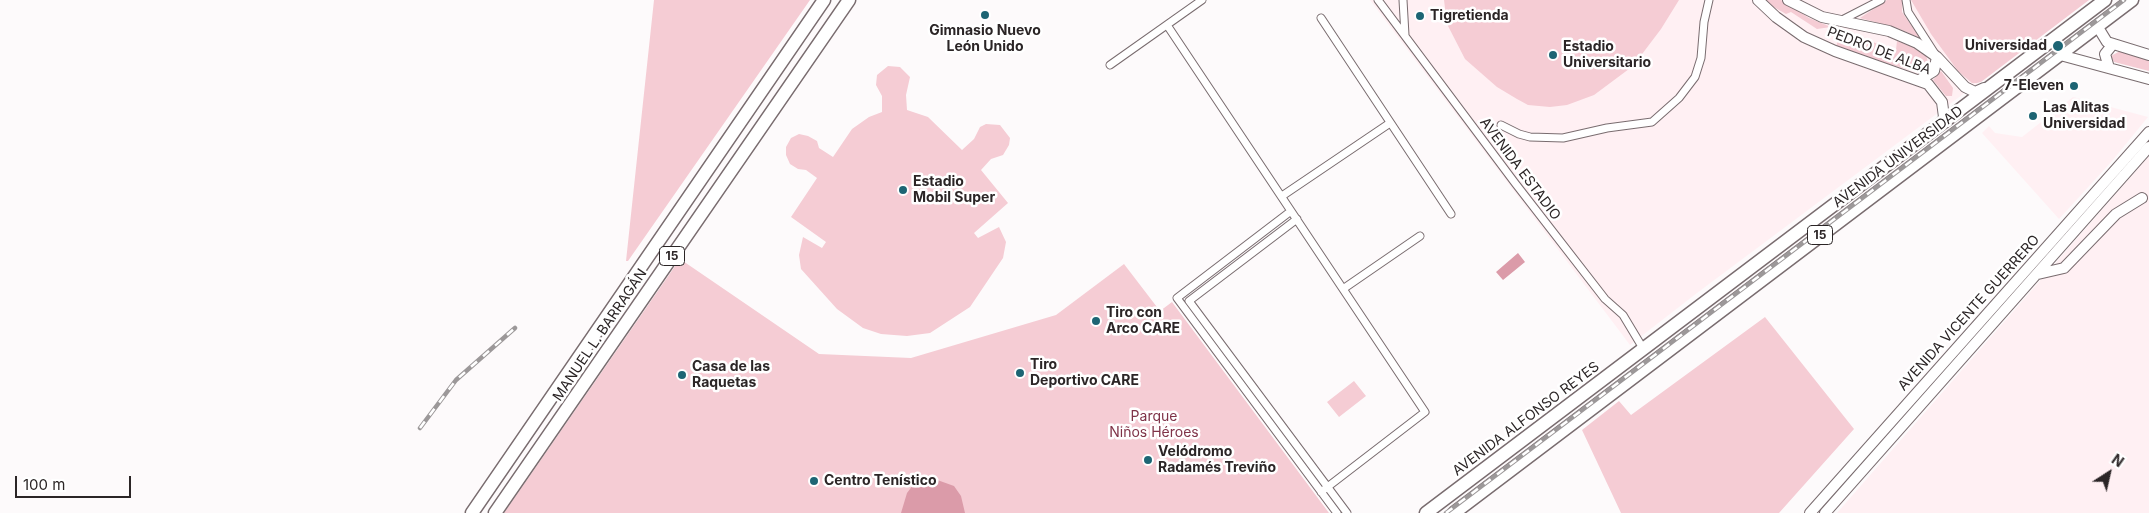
<!DOCTYPE html>
<meta charset="utf-8">
<style>
body{margin:0}
#map{position:relative;width:2149px;height:513px;overflow:hidden;background:#fdfafb;font-family:Inter,sans-serif}
canvas{display:block}
.north{position:absolute;left:2084px;top:448px;width:50px;height:50px;-webkit-text-stroke:4px #fff;paint-order:stroke;rotate:35deg;font-size:14px;font-weight:700;line-height:20px;text-align:center;color:#2b2526}
.north::after{content:'';display:block;margin:auto;width:18px;height:22px;background:#2b2526;clip-path:polygon(50% 0,100% 100%,50% 72%,0 100%)}
.scale{position:absolute;left:15px;top:476px;width:116px;height:22px;box-sizing:border-box;border:2px solid #2b2526;border-top:0;padding-left:6px;font-size:15px;line-height:18px;white-space:nowrap;color:#2b2526;-webkit-text-stroke:4px #fff;paint-order:stroke}
</style>
<div id="map">
<canvas width="2149" height="513"></canvas>
<div class="north">N</div>
<div class="scale">100 m</div>
</div>
<script>
const c = document.querySelector('canvas').getContext('2d');
c.lineJoin = 'round';
function fillPath(path, color) { c.fillStyle = color; c.fill(path, 'evenodd'); }
const toPath = rows => new Path2D(rows.map(r => 'M' + r).join(''));
function strokePath(path, color, width, dash) { c.strokeStyle = color; c.lineWidth = width; c.lineCap = dash ? 'butt' : 'round'; c.setLineDash(dash || []); c.stroke(path); }
function write(font, color, halo, rows, align = 'center') {
  c.font = font + ' Inter,sans-serif'; c.lineWidth = 5; c.setLineDash([]); c.textBaseline = 'middle'; c.strokeStyle = halo; c.fillStyle = color; for (const [text, x, y, turn = 0] of rows) {
    c.save(); c.translate(x, y); c.rotate((+turn || 0) * Math.PI / 180); c.textAlign = isNaN(turn) ? turn : align; if (halo) c.strokeText(text, 0, 0); c.fillText(text, 0, 0); c.restore();
  }
}
const built = toPath([
 [1370,0,2089,0,1697,293,1630,345],
 [2073,97,2148,117,2112,161,2059,219,1982,133,1989,126,1995,133,2022,137],
 [2149,156,2149,513,1837,513]
]);
const green = toPath([
 [654,0,810,0,628,261,626,261],
 [1444,0,1679,0,1661,29,1633,66,1594,95,1567,105,1550,107,1528,105,1517,99,1497,87,1465,59,1447,24],
 [1765,0,1781,0,1809,18,1831,27,1817,29,1791,12,1786,14,1772,6],
 [1887,0,1902,0,1902,12,1920,38,1897,28,1860,18],
 [1911,0,2089,0,1981,82,1977,83,1972,83,1958,71,1931,34],
 [1839,38,1864,39,1896,50,1897,41,1921,50,1926,55,1929,66,1926,71,1921,73,1885,63,1836,46],
 [2120,51,2149,60,2149,71,2114,62,2111,56],
 [888,66,900,67,910,77,906,95,907,110,928,117,962,150,974,139,980,127,986,124,1000,125,1010,138,1009,145,1003,155,991,159,981,170,1008,203,974,233,978,238,999,227,1006,242,1003,258,970,307,930,333,907,336,881,334,863,328,837,309,801,269,799,255,803,237,822,248,826,242,791,217,817,178,806,170,798,169,790,164,786,155,786,147,791,138,799,134,808,136,817,141,819,148,833,157,852,129,869,117,882,112,882,96,876,85,877,75],
 [1941,71,1953,88,1952,96,1946,96,1933,80],
 [680,259,819,354,911,358,1056,315,1124,264,1160,311,1172,302,1329,513,504,513],
 [1765,317,1854,429,1779,513,1621,513,1582,430,1619,401,1631,415],
 [1354,381,1366,396,1339,417,1327,402]
]);
const water = toPath([
 [1518,253,1525,262,1503,280,1496,272],
 [929,477,954,486,961,496,965,513,901,513,907,493,916,481]
]);
const street = toPath([
 [1378,0,1515,183,1605,299,1623,315,1644,350],
 [1403,0,1405,35],
 [1906,0,1908,12,1935,54],
 [1321,18,1451,214],
 [1840,21,1881,0],
 [1167,25,1425,412,1321,492],
 [1110,65,1202,0],
 [1501,125,1519,134,1530,137,1563,138,1607,128,1652,122,1679,98,1695,77,1701,58,1704,22,1709,0],
 [1282,196,1390,123],
 [1291,211,1177,298,1337,513],
 [1297,219,1189,301,1347,513],
 [1343,289,1420,236]
]);
const secondary = toPath([
 [1758,0,1776,17,1804,37,1835,51,1928,84,1942,102,1944,117,1941,124],
 [1788,0,1822,17,1889,31,1917,43,1937,57,1965,87,1975,92,1984,88],
 [2099,29,2107,42,2149,55],
 [2064,56,2149,79],
 [2109,68,2105,54,2113,44],
 [1921,79,1934,71,1937,57],
 [2038,274,2064,268,2116,214,2142,198],
 [1810,513,2149,132],
 [1825,513,2149,147]
]);
const highway = toPath([
 [472,513,824,0],
 [495,513,849,0],
 [1426,513,2105,0],
 [1454,513,2132,0]
]);
const rail = toPath([
 [420,428,456,380,515,328],
 [1446,513,2124,0]
]);
const markers = [
 [985,15,5,"#1d6574"],
 [1420,16,5,"#1d6574"],
 [2058,46,6,"#1d6574"],
 [1553,55,5,"#1d6574"],
 [2074,86,5,"#1d6574"],
 [2033,116,5,"#1d6574"],
 [903,190,5,"#1d6574"],
 [1096,321,5,"#1d6574"],
 [1020,373,5,"#1d6574"],
 [682,375,5,"#1d6574"],
 [1148,460,5,"#1d6574"],
 [814,481,5,"#1d6574"]
];
const shields = [
 [1820,235,25],
 [672,256,25]
];
const shieldNames = [
 ["15",1820,235],
 ["15",672,256]
];
const poiNames = [
 ["Tigretienda",1430,16],
 ["Gimnasio Nuevo",985,31,"center"],
 ["León Unido",985,47,"center"],
 ["Universidad",2047,46,"right"],
 ["Estadio",1563,47],
 ["Universitario",1563,63],
 ["7-Eleven",2064,86,"right"],
 ["Las Alitas",2043,108],
 ["Universidad",2043,124],
 ["Estadio",913,182],
 ["Mobil Super",913,198],
 ["Tiro con",1106,313],
 ["Arco CARE",1106,329],
 ["Tiro",1030,365],
 ["Deportivo CARE",1030,381],
 ["Casa de las",692,367],
 ["Raquetas",692,383],
 ["Velódromo",1158,452],
 ["Radamés Treviño",1158,468],
 ["Centro Tenístico",824,481]
];
const streetNames = [
 ["PEDRO DE ALBA",1879,51,21],
 ["AVENIDA UNIVERSIDAD",1898,157,-37],
 ["AVENIDA ESTADIO",1520,169,53],
 ["AVENIDA VICENTE GUERRERO",1969,313,-48],
 ["MANUEL L. BARRAGÁN",600,335,-56],
 ["AVENIDA ALFONSO REYES",1526,419,-37]
];
const parkNames = [
 ["Parque",1154,417],
 ["Niños Héroes",1154,433]
];
fillPath(built, '#fff0f3');
fillPath(green, '#f5ccd4');
fillPath(water, '#db9ba9');
strokePath(street, '#796c6f', 9);
strokePath(secondary, '#796c6f', 12);
strokePath(highway, '#796c6f', 15);
strokePath(street, '#fff', 7);
strokePath(secondary, '#fff', 10);
strokePath(highway, '#fff', 12);
strokePath(rail, '#9c9899', 4.5);
strokePath(rail, '#fff', 2.5, [8]);
for (const [x, y, r, color] of markers) { const dot = new Path2D(); dot.arc(x, y, r, 0, 2 * Math.PI); c.fillStyle = color; c.fill(dot); strokePath(dot, '#fff', 2); }
for (const [x, y, w] of shields) { const box = new Path2D(); box.roundRect(x - w / 2, y - 9.5, w, 19, 4); c.fillStyle = '#fff'; c.fill(box); strokePath(box, '#2b2526', 1); }
write('bold 12px', '#2b2526', null, shieldNames);
write('bold 14px', '#2b2526', '#fff', poiNames, 'left');
write('14px', '#2b2526', '#fff', streetNames);
write('14px', '#7f3348', '#fff', parkNames);
</script>
